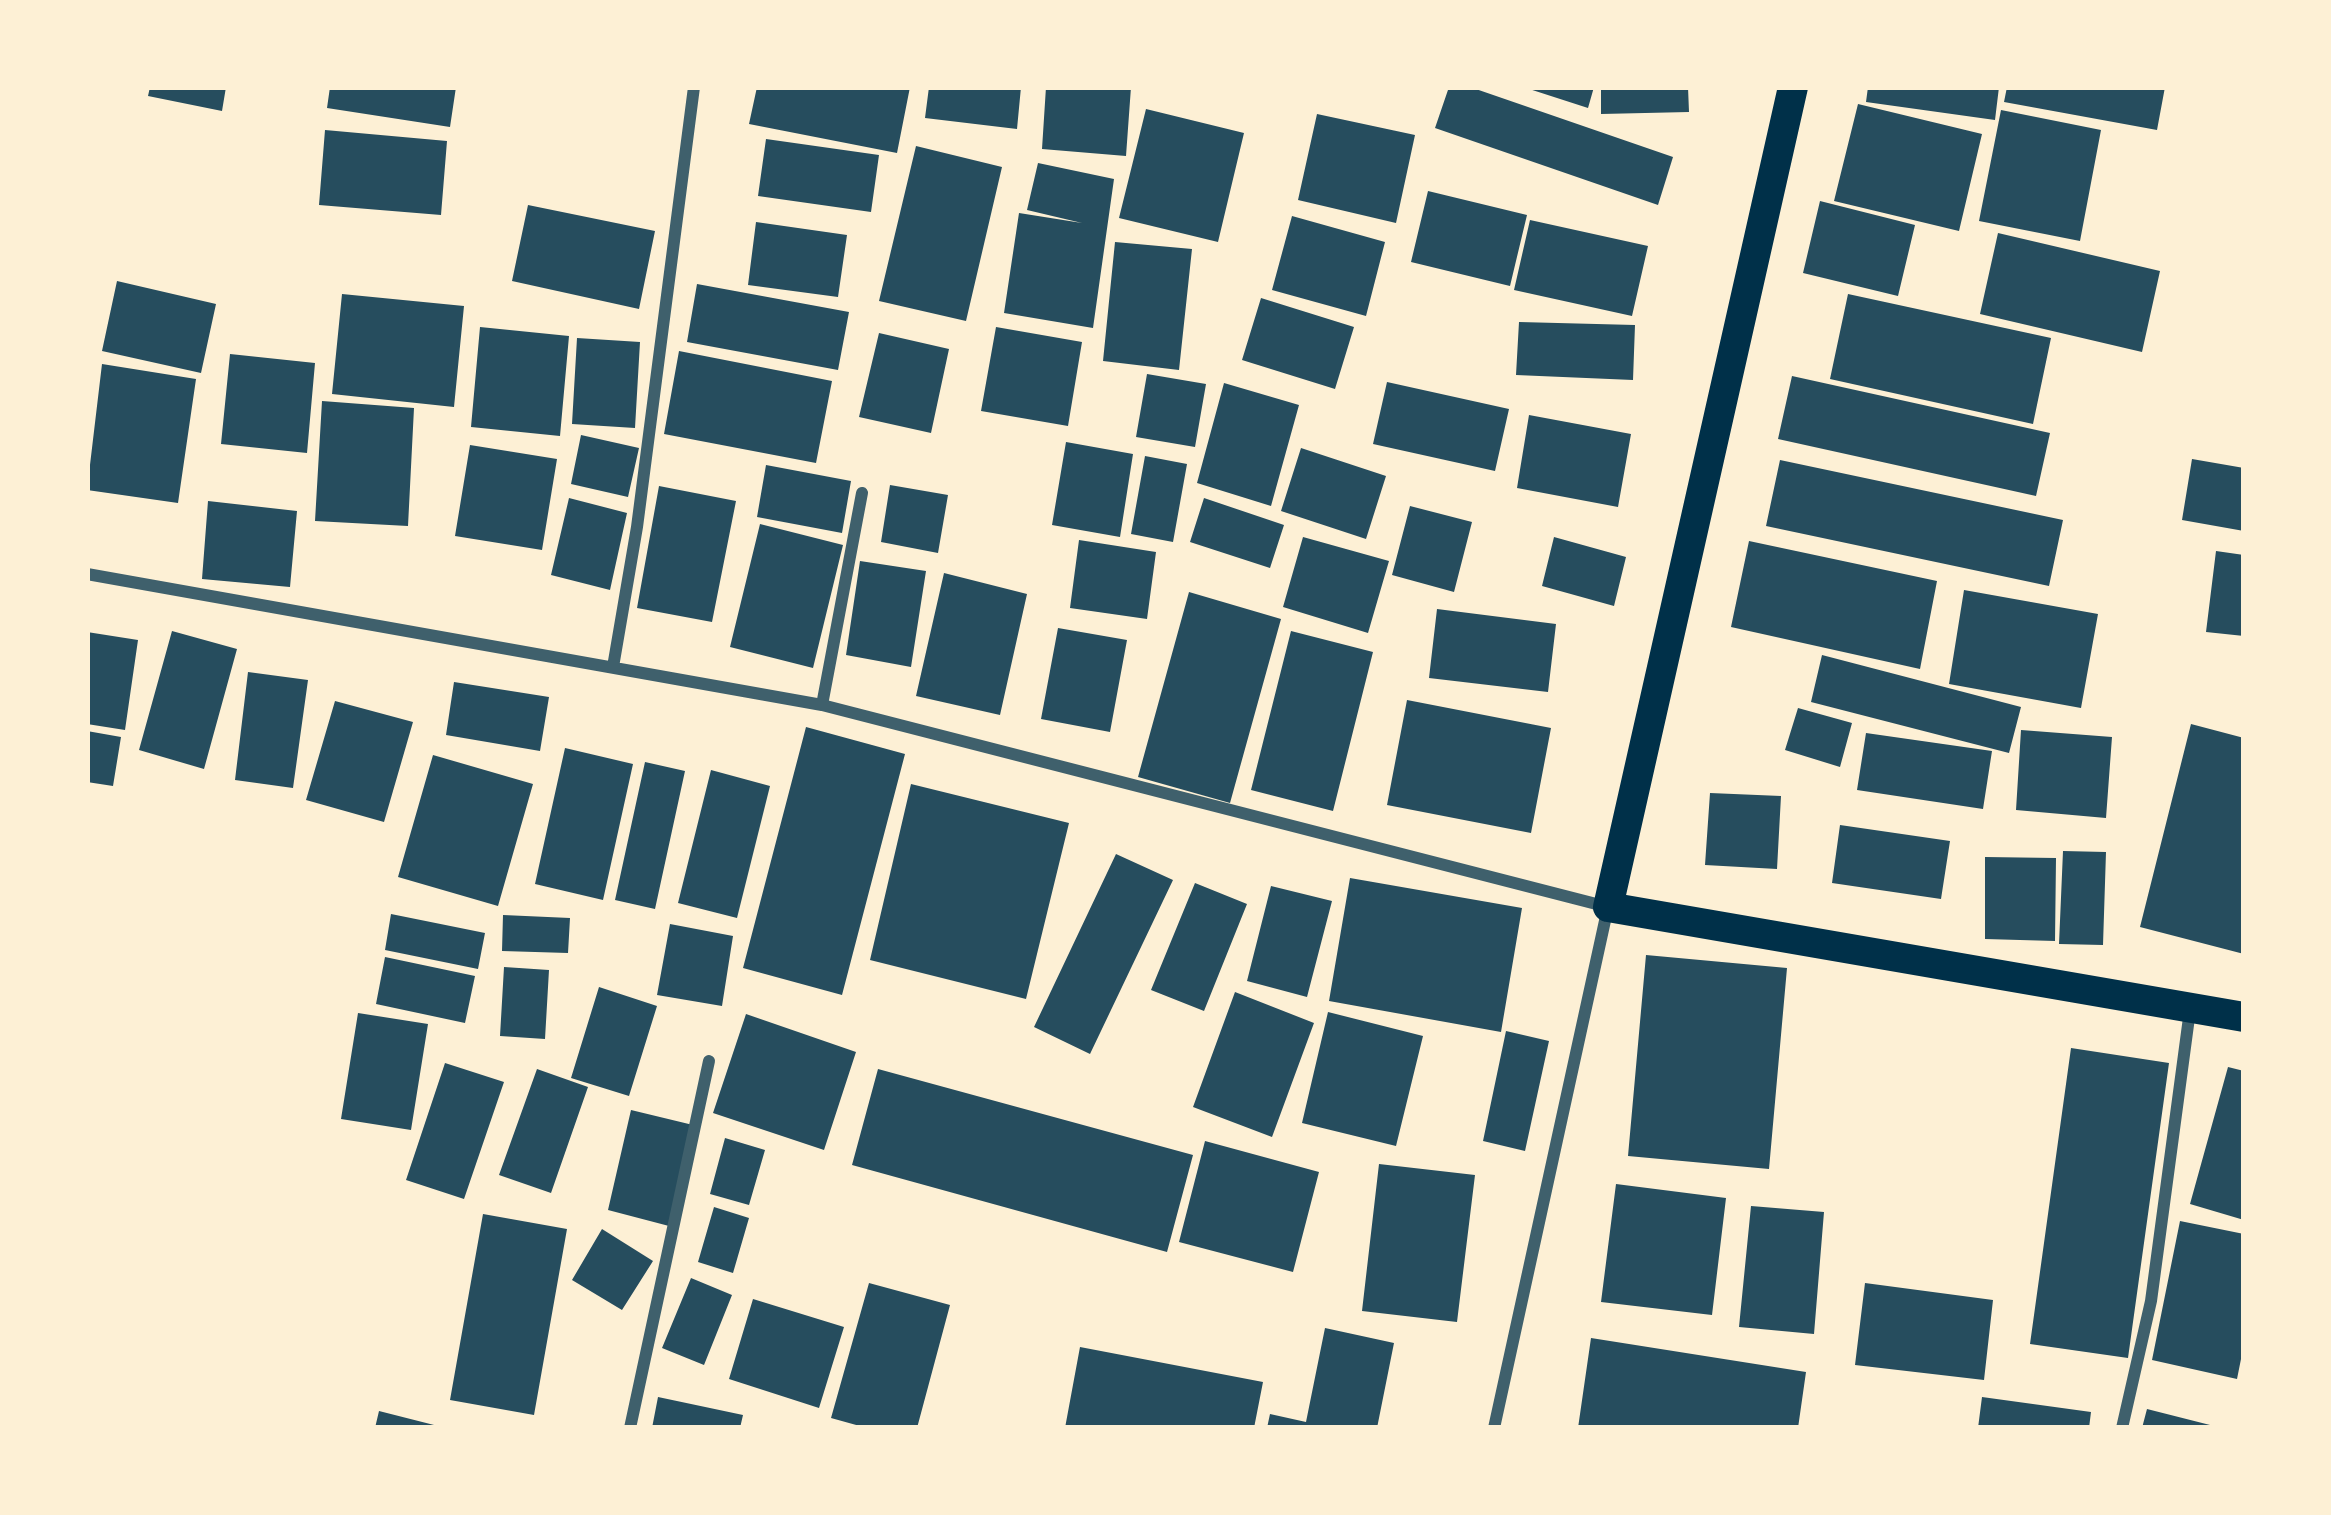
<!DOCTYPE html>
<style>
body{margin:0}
#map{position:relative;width:2331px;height:1515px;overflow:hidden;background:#fdf0d5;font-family:"Times New Roman",serif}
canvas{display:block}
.frame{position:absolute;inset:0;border:90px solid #fdf0d5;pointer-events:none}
</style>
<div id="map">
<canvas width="2331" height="1515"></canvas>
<div class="frame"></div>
</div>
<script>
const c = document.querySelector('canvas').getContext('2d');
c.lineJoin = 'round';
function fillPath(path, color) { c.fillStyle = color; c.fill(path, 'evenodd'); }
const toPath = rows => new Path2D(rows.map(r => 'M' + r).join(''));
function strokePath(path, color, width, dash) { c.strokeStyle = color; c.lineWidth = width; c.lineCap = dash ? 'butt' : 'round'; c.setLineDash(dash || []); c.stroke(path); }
const building = toPath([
 [150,87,226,87,222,111,148,96],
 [330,87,456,87,450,127,327,108],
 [757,87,910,87,897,153,749,124],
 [929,87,1021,87,1017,129,925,118],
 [1046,87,1131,87,1126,156,1042,149],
 [1449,87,1470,87,1673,157,1658,205,1435,128],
 [1523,87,1594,87,1588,108],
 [1601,87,1688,87,1689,112,1601,114],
 [1868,87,1999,87,1995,120,1866,102],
 [2007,87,2165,87,2157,130,2004,102],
 [1858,104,1982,134,1959,231,1834,201],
 [1146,109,1244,133,1218,242,1119,218],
 [2001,110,2101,130,2080,241,1979,221],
 [1317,114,1415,135,1396,223,1298,200],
 [325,130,447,141,441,215,319,205],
 [766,139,879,155,871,212,758,196],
 [916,146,1002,167,966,321,879,301],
 [1038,163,1114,179,1093,328,1004,313,1019,213,1082,223,1027,210],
 [1428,191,1527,215,1510,286,1411,262],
 [1820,201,1915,225,1898,296,1803,273],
 [528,205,655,231,639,309,512,281],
 [1292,216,1385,242,1366,316,1272,290],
 [1530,220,1648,246,1632,316,1514,290],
 [756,222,847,235,838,297,748,285],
 [1998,233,2160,271,2142,352,1980,314],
 [1115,242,1192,249,1179,370,1103,361],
 [117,281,216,304,201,373,102,351],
 [697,284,849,312,838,370,687,342],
 [342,294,464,306,454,407,332,394],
 [1848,294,2051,338,2033,424,1830,379],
 [1261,298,1354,327,1335,389,1242,360],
 [1519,322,1635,325,1633,380,1516,375],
 [480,327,569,336,560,436,471,427],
 [996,327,1082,342,1068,426,981,411],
 [879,333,949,349,931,433,859,417],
 [577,338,640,342,635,428,572,424],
 [679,351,832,381,816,463,664,434],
 [230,354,315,363,307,453,221,444],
 [102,364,196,379,178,503,87,490],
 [1147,374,1206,384,1195,447,1136,437],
 [1792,376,2050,433,2036,496,1778,439],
 [1387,382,1509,409,1495,471,1373,444],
 [1224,383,1299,405,1271,506,1197,483],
 [322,401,414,408,408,526,315,521],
 [1529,415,1631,434,1618,507,1517,488],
 [581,435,639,448,628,497,571,484],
 [1066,442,1133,454,1120,537,1052,525],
 [470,445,557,459,542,550,455,536],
 [1301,448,1386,476,1366,539,1281,511],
 [1145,456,1187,464,1173,542,1131,534],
 [2192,459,2244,468,2244,531,2182,520],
 [1780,460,2063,520,2049,586,1766,526],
 [766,465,851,481,842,533,757,517],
 [890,485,948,495,938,553,881,542],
 [659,486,736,501,712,622,637,608],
 [569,498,627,513,610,590,551,575],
 [1204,498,1284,525,1270,568,1190,542],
 [208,501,297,511,290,587,202,579],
 [1410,506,1472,522,1454,592,1392,575],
 [760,524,843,545,813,668,730,647],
 [1303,537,1389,561,1368,633,1283,607],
 [1554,537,1626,557,1614,606,1542,586],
 [1079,540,1156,552,1147,619,1070,608],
 [1749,541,1937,581,1920,669,1731,627],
 [2216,551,2244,555,2244,636,2206,632],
 [860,561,926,571,911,667,846,655],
 [944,573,1027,594,1000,715,916,696],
 [1964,590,2098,614,2081,708,1949,684],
 [1189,592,1281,619,1230,803,1138,777],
 [1437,609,1556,624,1548,692,1429,678],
 [1058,628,1127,640,1110,732,1041,719],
 [172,631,237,649,204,769,139,750],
 [1291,631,1373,652,1333,811,1251,790],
 [87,632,138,640,125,730,87,724],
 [1822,655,2021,707,2009,753,1811,702],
 [248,672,308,680,293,788,235,780],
 [454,682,549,697,540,751,446,735],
 [1407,700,1551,728,1531,833,1387,805],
 [335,701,413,722,384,822,306,800],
 [1798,708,1852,723,1840,767,1785,750],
 [2191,724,2244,738,2244,954,2140,927],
 [806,727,905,754,842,995,743,968],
 [2021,730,2112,737,2106,818,2016,810],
 [87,731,121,737,113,786,87,782],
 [1866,733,1992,751,1983,809,1857,790],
 [565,748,633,764,603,900,535,884],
 [433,755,533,784,498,906,398,877],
 [645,762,685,771,655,909,615,900],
 [711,770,770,786,737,918,678,903],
 [911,784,1069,823,1026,999,870,960],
 [1710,793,1781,796,1777,869,1705,865],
 [1840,825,1950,841,1941,899,1832,883],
 [2063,851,2106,852,2103,945,2059,944],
 [1116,854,1173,880,1090,1054,1034,1027],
 [1985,857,2056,858,2055,941,1985,939],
 [1350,878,1522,908,1501,1032,1329,1001],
 [1195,883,1247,904,1204,1011,1151,990],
 [1271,886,1332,901,1307,997,1247,981],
 [391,914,485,933,478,969,385,950],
 [503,915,570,918,568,953,502,951],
 [670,924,733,936,722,1006,657,995],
 [1646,955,1787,968,1769,1169,1628,1156],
 [385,957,475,976,465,1023,376,1004],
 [504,967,549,970,545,1039,500,1036],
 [599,987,657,1006,629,1096,571,1078],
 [1235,992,1314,1023,1272,1137,1193,1107],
 [1328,1012,1423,1036,1396,1146,1302,1123],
 [358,1013,428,1024,411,1130,341,1119],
 [746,1014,856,1052,824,1150,713,1113],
 [1506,1031,1549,1041,1525,1151,1483,1141],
 [2071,1048,2169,1063,2128,1358,2030,1344],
 [445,1063,504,1082,464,1199,406,1180],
 [2228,1067,2244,1071,2244,1220,2190,1204],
 [537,1069,588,1087,551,1193,499,1175],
 [878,1069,1193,1155,1167,1252,852,1165],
 [631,1110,693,1125,669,1226,608,1210],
 [725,1138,765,1150,749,1205,710,1194],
 [1205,1141,1319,1172,1293,1272,1179,1242],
 [1379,1164,1475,1175,1457,1322,1362,1311],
 [1616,1184,1726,1198,1712,1315,1601,1302],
 [1751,1206,1824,1212,1814,1334,1739,1327],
 [714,1207,749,1218,733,1273,698,1262],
 [483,1214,567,1229,534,1415,450,1400],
 [2180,1221,2244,1234,2244,1344,2237,1379,2152,1360],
 [602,1229,653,1261,622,1310,572,1280],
 [691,1278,732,1295,704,1365,662,1348],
 [869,1283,950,1305,917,1428,867,1428,831,1418],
 [1865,1283,1993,1300,1984,1380,1855,1365],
 [753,1299,844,1327,819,1408,729,1379],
 [1325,1328,1394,1343,1377,1428,1267,1428,1270,1414,1306,1422],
 [1591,1338,1806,1372,1798,1428,1578,1428],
 [1080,1347,1263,1382,1254,1428,1065,1428],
 [658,1397,743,1415,740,1428,652,1428],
 [1982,1397,2091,1412,2089,1428,1978,1428],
 [2147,1409,2214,1426,2214,1428,2142,1428],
 [379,1411,438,1426,438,1428,375,1428]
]);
const minor = toPath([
 [87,574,822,705,1608,907,1494,1428],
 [613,667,637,527,694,87],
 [822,705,862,493],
 [630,1428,709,1061],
 [2122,1428,2151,1301,2190,1010]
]);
const primary = toPath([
 [1793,87,1608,907,2244,1017]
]);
fillPath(building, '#264d5e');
strokePath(minor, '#3f606c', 12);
strokePath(primary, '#003049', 30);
</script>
